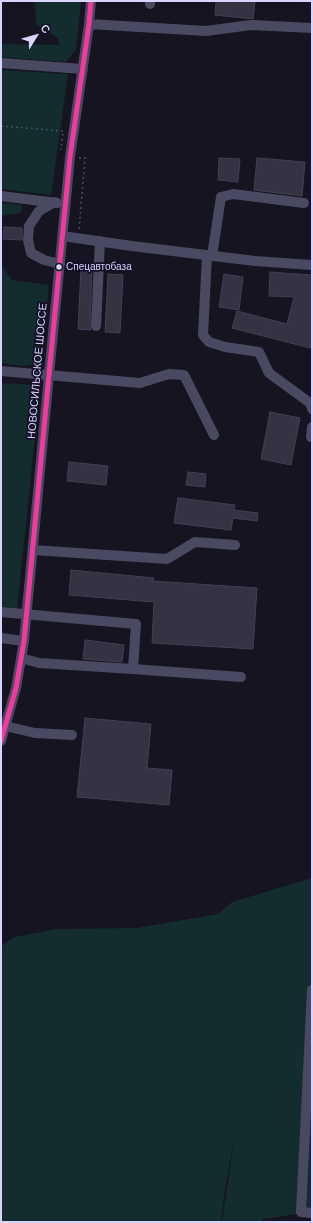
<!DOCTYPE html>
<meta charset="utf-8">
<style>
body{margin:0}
#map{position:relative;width:313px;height:1223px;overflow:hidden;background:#161421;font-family:Barlow,sans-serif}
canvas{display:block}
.frame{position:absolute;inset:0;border:2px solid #d9d4ff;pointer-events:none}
.north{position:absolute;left:16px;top:16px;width:40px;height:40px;-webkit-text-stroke:3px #130f26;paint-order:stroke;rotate:53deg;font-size:11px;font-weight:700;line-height:16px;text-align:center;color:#d9d4ff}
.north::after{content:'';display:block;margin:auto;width:14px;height:18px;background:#d9d4ff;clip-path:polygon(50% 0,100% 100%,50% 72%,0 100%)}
</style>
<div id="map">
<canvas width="313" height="1223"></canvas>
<div class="frame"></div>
<div class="north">С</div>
</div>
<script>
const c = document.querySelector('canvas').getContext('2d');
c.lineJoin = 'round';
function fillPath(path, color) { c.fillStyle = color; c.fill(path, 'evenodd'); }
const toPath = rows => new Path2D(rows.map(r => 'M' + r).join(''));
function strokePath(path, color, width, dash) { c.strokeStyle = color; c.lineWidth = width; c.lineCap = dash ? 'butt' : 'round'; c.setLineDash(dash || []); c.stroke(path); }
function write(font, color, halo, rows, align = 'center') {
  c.font = font + ' Barlow,sans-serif'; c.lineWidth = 3.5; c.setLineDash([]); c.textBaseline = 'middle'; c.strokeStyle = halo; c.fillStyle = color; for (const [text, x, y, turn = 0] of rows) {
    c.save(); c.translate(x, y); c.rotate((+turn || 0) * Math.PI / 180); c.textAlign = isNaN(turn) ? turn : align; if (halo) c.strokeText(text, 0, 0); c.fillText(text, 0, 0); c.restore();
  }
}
const green = toPath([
 [35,1,81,1,76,49,66,62,1,57,1,44,59,45,58,38,36,24],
 [1,70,68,74,51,195,1,189],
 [1,203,22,205,21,213,2,216,1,233],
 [1,265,12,280,49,285,42,363,22,366,1,363],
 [1,383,36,385,40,389,17,609,1,607],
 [312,878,312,1212,262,1219,262,1222,222,1222,235,1136,225,1189,221,1222,1,1222,1,946,15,937,57,929,137,928,218,914,232,902]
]);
const building = toPath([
 [216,1,255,1,253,19,215,15,216,1],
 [219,158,240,159,238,182,218,180,219,158],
 [257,158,305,162,302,196,254,190,257,158],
 [4,227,22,228,22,240,3,239,4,227],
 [81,268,92,268,90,326,91,330,78,329,81,268],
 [270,272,312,275,312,339,310,348,232,328,237,311,287,324,294,297,269,296,270,272],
 [108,274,123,275,120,333,105,332,108,274],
 [224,274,243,277,239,310,219,307,224,274],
 [270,412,300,418,291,465,261,459,270,412],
 [69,462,108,466,106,485,67,481,69,462],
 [188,472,206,474,205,487,186,485,188,472],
 [178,498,235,505,234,510,258,513,257,521,233,518,231,530,174,523,178,498],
 [71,570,154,578,153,581,257,588,253,649,152,643,154,602,69,595,71,570],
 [85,640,124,645,122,662,83,659,85,640],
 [85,718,151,724,147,768,172,770,169,805,77,797,85,718]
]);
const path = toPath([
 [1,126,63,131,61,150],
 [79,158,85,158,79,230]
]);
const minor = toPath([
 [150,4,150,1],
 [89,24,206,31,251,25,312,28],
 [1,63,83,69],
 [1,196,57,203],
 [55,202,39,211,29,226,28,240,31,253,44,260,60,264],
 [62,236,132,246,255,261,312,265],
 [207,255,203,335,209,342,225,347,259,352,269,373,310,403,312,409],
 [212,256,221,197,233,194,304,203],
 [96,326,100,241],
 [1,371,140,383,169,374,184,375,214,435],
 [311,437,312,427],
 [33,550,167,559,195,542,235,545],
 [1,612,136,624,133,669,39,663,21,658],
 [1,638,24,641],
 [133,669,241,677],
 [5,726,35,733,72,735],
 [1,741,16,688,24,641,49,375,70,157,89,24,91,1],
 [312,990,301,1212,312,1213]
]);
const bus1 = toPath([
 [1,741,16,688,24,641,49,375,70,157,89,24,91,1]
]);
const markers = [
 [59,267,3.5,"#d9d4ff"]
];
const busNames = [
 ["Спецавтобаза",66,267]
];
const streetNames = [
 ["НОВОСИЛЬСКОЕ ШОССЕ",37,371,-85]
];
fillPath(green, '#132c2d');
fillPath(building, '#343243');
strokePath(building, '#433f54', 1);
strokePath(path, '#44505f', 1.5, [2, 3]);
strokePath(minor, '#4a4962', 10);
strokePath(bus1, '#f13a9d', 5);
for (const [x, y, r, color] of markers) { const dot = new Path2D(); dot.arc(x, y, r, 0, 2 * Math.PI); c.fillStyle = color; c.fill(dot); strokePath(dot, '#130f26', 1.5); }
write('10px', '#d9d4ff', '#130f26', busNames, 'left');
write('11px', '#d9d4ff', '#130f26', streetNames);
</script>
